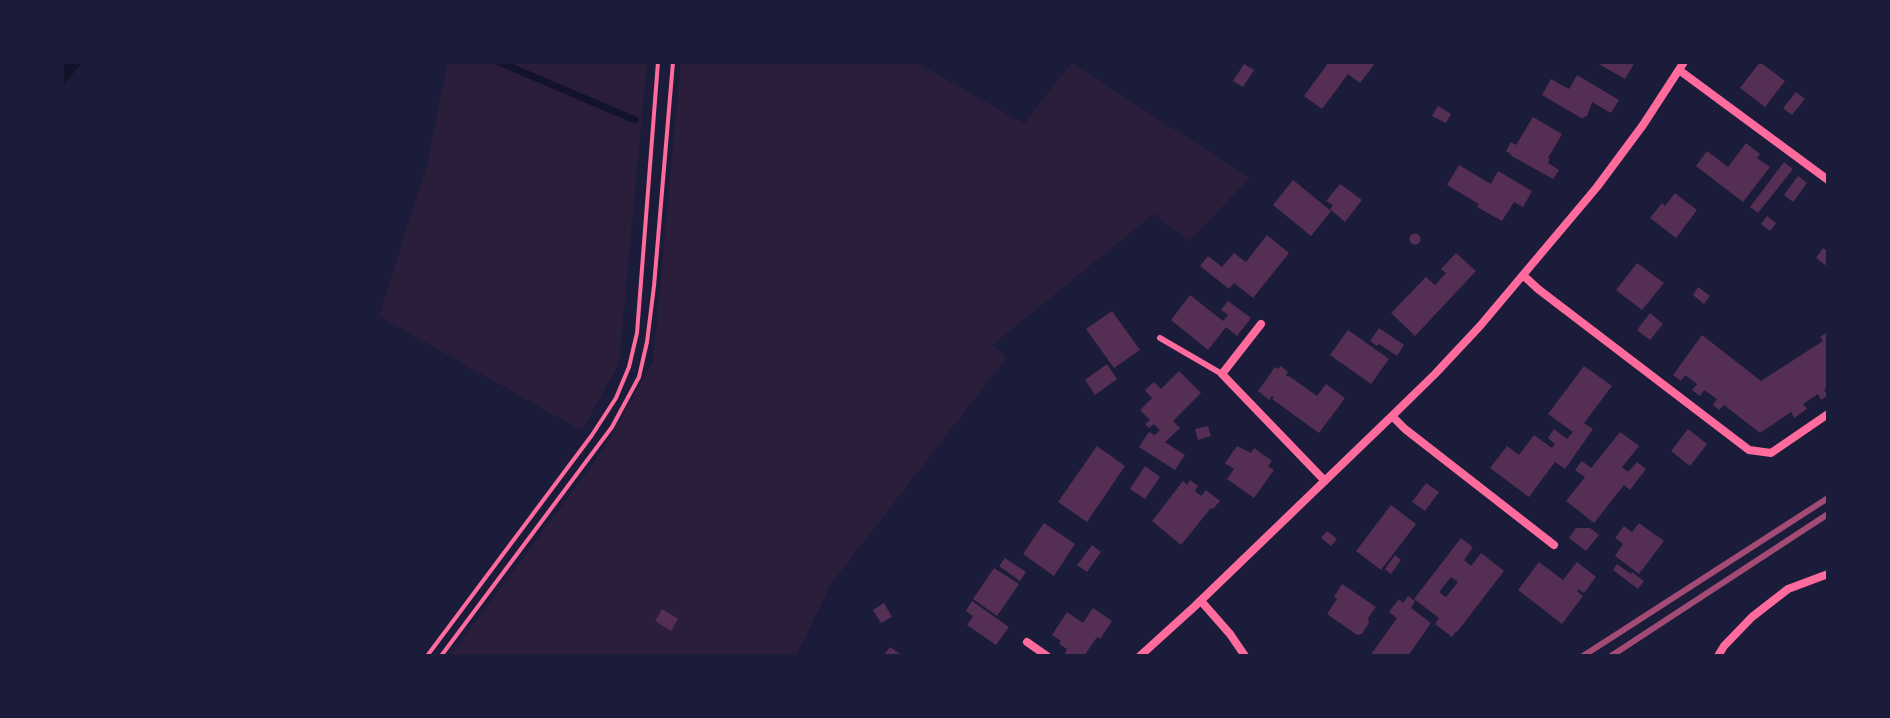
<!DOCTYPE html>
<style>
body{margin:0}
#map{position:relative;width:1890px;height:718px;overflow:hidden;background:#1b1b3a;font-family:Jost,sans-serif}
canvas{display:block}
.frame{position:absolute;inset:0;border:64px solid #1b1b3a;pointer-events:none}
</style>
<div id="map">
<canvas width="1890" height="718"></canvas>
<div class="frame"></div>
</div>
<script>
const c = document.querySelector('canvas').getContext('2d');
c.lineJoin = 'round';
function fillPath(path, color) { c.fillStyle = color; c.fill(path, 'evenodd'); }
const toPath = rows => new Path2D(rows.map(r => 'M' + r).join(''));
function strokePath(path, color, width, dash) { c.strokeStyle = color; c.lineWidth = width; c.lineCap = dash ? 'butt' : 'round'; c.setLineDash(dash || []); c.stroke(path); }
const green = toPath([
 [448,62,647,62,619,363,582,431,379,316,427,165],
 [681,62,916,62,1024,124,1071,63,1250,178,1189,241,1154,214,992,345,1007,357,831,584,796,656,450,656,604,449,653,361]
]);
const water = toPath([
 [62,62,83,62,62,86]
]);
const stream = toPath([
 [499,62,635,120]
]);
const building = toPath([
 [1329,62,1376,62,1360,83,1348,74,1322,109,1304,96],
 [1595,62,1635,62,1625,79],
 [1760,62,1785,81,1765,107,1740,88],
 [1244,64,1254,70,1243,87,1233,81],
 [1577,75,1619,100,1611,113,1592,102,1587,116,1584,117,1583,119,1542,95,1551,79,1569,89],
 [1796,92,1805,99,1792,115,1783,108],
 [1438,106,1451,114,1446,123,1432,116],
 [1533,117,1562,134,1548,158,1550,159,1548,163,1559,170,1553,179,1510,155,1511,154,1506,151,1511,142,1516,145],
 [1746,143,1760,154,1757,158,1770,167,1743,202,1696,166,1707,151,1728,167],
 [1784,162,1793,169,1758,213,1750,207],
 [1459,165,1491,184,1498,171,1532,191,1523,207,1514,202,1502,221,1477,207,1479,204,1447,185],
 [1798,176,1807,183,1793,202,1784,195],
 [1293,180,1331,211,1311,236,1273,205],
 [1340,184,1362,200,1345,222,1330,209,1333,205,1326,201],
 [1675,193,1697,210,1676,238,1650,218,1662,203,1665,206],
 [1767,216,1776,223,1770,231,1761,224],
 '1409.5 239a5.5 5.5 0 1 1 11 0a5.5 5.5 0 1 1-11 0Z',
 [1267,235,1289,253,1253,298,1234,283,1229,289,1200,266,1208,256,1222,267,1234,253,1246,262],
 [1823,248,1828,252,1828,267,1816,258],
 [1456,253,1476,271,1415,336,1391,313,1426,277,1435,285,1446,273,1441,269],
 [1637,263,1664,283,1642,310,1616,290],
 [1698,287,1710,296,1704,304,1693,295],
 [1190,295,1223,321,1228,315,1221,310,1228,301,1251,318,1237,336,1226,327,1208,350,1171,320],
 [1112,311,1140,350,1114,368,1086,329],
 [1650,313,1663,324,1650,340,1637,330],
 [1379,328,1404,345,1397,356,1379,344,1377,346,1370,341],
 [1348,330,1389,359,1371,384,1330,355],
 [1828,332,1828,387,1824,390,1828,395,1821,400,1818,394,1803,404,1807,409,1794,418,1791,412,1760,433,1724,405,1719,410,1713,405,1717,399,1704,390,1700,396,1692,390,1697,384,1685,375,1681,381,1673,375,1702,335,1761,381,1823,341,1820,337],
 [1107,364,1117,379,1095,395,1085,380],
 [1281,366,1288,372,1286,375,1288,377,1289,376,1317,396,1326,384,1345,398,1319,433,1272,399,1274,397,1272,396,1269,400,1258,391,1275,367,1278,369],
 [1584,366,1612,386,1584,423,1593,429,1565,469,1555,462,1529,497,1490,468,1507,446,1519,455,1534,435,1552,448,1555,444,1548,438,1554,429,1567,439,1573,432,1548,414],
 [1179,371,1201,393,1173,421,1180,428,1165,442,1185,455,1175,470,1139,447,1149,432,1155,435,1160,430,1154,424,1149,428,1145,424,1150,420,1140,410,1152,398,1145,390,1154,382,1161,389],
 [1208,426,1211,436,1198,440,1195,429],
 [1688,429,1707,444,1690,466,1671,451],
 [1620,432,1639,446,1622,467,1628,472,1637,462,1646,469,1630,490,1624,485,1594,523,1566,501,1585,477,1575,470,1582,461,1591,468],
 [1097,446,1125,466,1087,522,1058,502],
 [1237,446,1251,453,1254,448,1272,461,1268,466,1274,470,1254,498,1227,479,1234,469,1225,463],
 [1145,466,1160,477,1145,499,1130,489],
 [1190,480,1198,486,1195,491,1201,496,1206,490,1220,501,1213,509,1211,508,1181,545,1152,521,1183,481,1187,485],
 [1426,483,1439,492,1425,511,1412,502],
 [1391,505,1416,524,1381,570,1356,551],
 [1044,523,1075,544,1054,576,1023,554],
 [1639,523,1664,541,1639,574,1615,556,1623,544,1615,538,1624,526,1632,532],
 [1576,528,1590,528,1599,535,1586,551,1569,538],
 [1327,531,1337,539,1331,546,1321,538],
 [1461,538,1473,547,1464,560,1471,566,1481,553,1504,571,1457,632,1456,631,1452,637,1435,624,1439,618,1414,599],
 [1451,577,1458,582,1446,597,1439,592],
 [1092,545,1101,552,1087,572,1077,565],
 [1395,555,1401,560,1391,574,1385,569],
 [1005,558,1026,572,1020,581,999,566],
 [1539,562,1563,580,1577,562,1596,577,1584,593,1578,589,1577,591,1583,596,1562,624,1518,590],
 [1617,564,1631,574,1632,572,1644,581,1638,589,1613,570],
 [994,568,1019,584,997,616,973,599],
 [1342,584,1376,607,1368,618,1369,623,1362,634,1357,635,1327,614,1337,599,1334,597],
 [1408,596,1415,601,1411,608,1431,623,1408,656,1370,656,1397,618,1389,612,1399,599,1403,603],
 [972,601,1009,627,996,645,967,625,973,616,966,611],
 [884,603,892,617,881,623,873,610],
 [1093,608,1112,621,1100,639,1097,637,1084,656,1069,656,1065,653,1067,649,1059,644,1061,641,1052,635,1067,612,1083,623],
 [662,609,678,619,671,631,655,621],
 [890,647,903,656,883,656]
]);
const path = toPath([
 [427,656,592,435,616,398,629,367,637,333,658,62],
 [441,656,612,427,639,377,647,342,654,286,673,62]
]);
const service = toPath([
 [1160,338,1222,374]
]);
const minor = toPath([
 [1679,70,1828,180],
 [1524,276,1538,289,1749,450,1771,453,1828,414],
 [1261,324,1222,374,1325,481],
 [1392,416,1405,429,1554,545],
 [1201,601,1230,634,1245,656],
 [1027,642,1047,656],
 [1140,656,1194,607,1392,416,1435,374,1480,326,1597,187,1643,125,1684,62],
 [1718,656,1724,646,1752,617,1788,589,1828,574]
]);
const rail = toPath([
 [1583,656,1828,498],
 [1611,656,1828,514]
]);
fillPath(green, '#2a1e3b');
fillPath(water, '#12122b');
strokePath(stream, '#12122b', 7);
fillPath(building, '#542f53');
strokePath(path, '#ff6b9d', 4);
strokePath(service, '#ff6b9d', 6);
strokePath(minor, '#ff6b9d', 8);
strokePath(rail, '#a44b75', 6);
</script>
